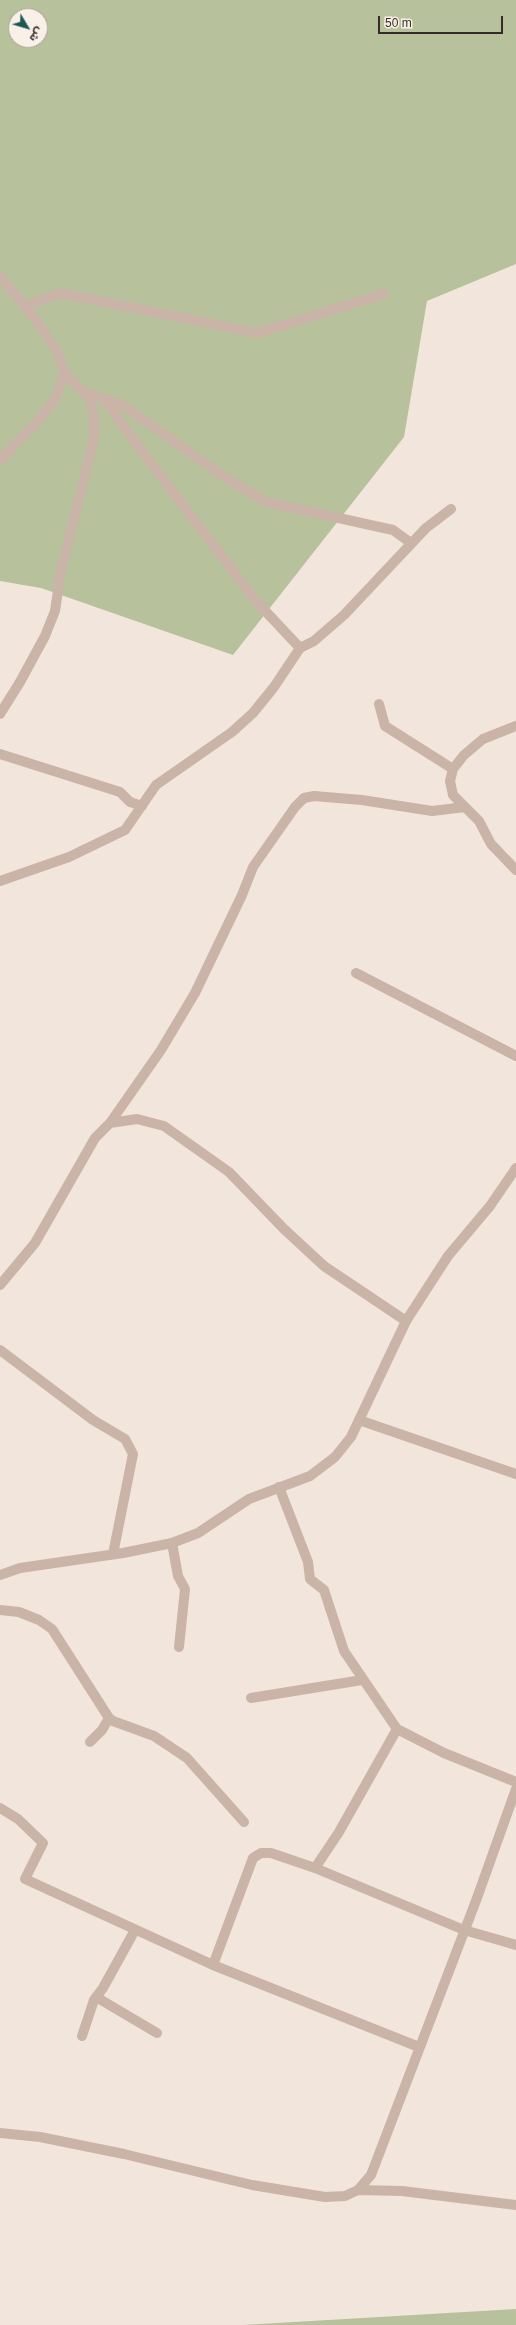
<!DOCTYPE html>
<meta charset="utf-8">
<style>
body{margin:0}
#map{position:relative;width:516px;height:2325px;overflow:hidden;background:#f2e5db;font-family:Arial,"Noto Sans Arabic",sans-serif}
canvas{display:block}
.north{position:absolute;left:8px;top:8px;width:40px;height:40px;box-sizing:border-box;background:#f9f0e7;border:1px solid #aba19b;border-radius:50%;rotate:128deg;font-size:11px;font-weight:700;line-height:16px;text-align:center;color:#362b28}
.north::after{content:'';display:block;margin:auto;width:14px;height:18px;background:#1d5857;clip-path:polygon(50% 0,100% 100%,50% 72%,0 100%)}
.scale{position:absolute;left:378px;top:16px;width:125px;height:18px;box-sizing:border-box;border:2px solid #362b28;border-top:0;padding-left:5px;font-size:12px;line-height:14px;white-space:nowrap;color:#362b28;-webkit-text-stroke:3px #f9f0e7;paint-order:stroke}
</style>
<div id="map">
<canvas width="516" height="2325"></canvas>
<div class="north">ش</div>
<div class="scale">50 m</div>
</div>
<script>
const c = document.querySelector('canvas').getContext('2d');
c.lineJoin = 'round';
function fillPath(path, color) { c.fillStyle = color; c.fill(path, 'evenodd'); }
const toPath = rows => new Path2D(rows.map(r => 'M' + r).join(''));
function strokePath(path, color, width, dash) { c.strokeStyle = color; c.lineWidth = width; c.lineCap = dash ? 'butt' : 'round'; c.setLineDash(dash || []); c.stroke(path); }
const green = toPath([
 [0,0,516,0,516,264,427,301,404,437,233,655,41,588,0,581],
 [16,16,40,16,40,40,16,40],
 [516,2309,516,2325,243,2325]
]);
const minor = toPath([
 [0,276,36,320,56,349,65,373,55,399,39,420,0,460],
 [25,306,60,293,257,333,384,294],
 [84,392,122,405,225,477,266,502,393,530,411,543],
 [105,400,135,442,255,600,300,648],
 [379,704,385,726,453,769],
 [0,714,20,682,45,636,55,611,61,570,94,438,94,415,90,399,65,373],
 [516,726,483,739,464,755,453,769,450,781,453,795,479,821,491,844,516,870],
 [0,754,120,792,130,802,142,806],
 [0,881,69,857,125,830,156,785,232,732,253,713,274,687,300,648,314,641,344,615,426,528,451,509],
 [356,973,516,1056],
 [110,1123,161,1050,195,993,242,895,253,867,295,807,304,798,314,796,362,800,432,811,465,807],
 [406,1321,448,1256,490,1206,516,1168],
 [0,1350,93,1420,125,1439,133,1454,113,1554],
 [359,1420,516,1474],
 [279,1487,308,1562,310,1579,324,1590,344,1651,397,1729,444,1753,516,1782],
 [172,1543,178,1576,185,1589,179,1647],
 [0,1610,19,1612,39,1620,52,1629,109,1718,113,1721,154,1736,187,1758,244,1822],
 [251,1698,362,1680],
 [90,1742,102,1730,109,1718],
 [0,1808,18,1819,43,1843,25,1879,213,1965,419,2047],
 [315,1868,464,1930,516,1945],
 [213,1965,253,1858,261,1853,271,1853,315,1868,339,1832,397,1729],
 [96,1997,157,2033],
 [82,2036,94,2000,103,1988,135,1930],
 [0,2133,40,2137,124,2154,252,2185,325,2197,345,2196,358,2190,371,2175,477,1898,516,1789],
 [358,2190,402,2191,516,2205]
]);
const tertiary = toPath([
 [0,1285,35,1243,95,1138,110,1123,137,1119,164,1126,229,1172,284,1229,324,1266,406,1321,351,1437,335,1457,310,1476,249,1499,198,1533,172,1543,123,1553,20,1568,0,1575]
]);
fillPath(green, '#b7c19b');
strokePath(minor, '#cab4a7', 10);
strokePath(tertiary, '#cab4a7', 10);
</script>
